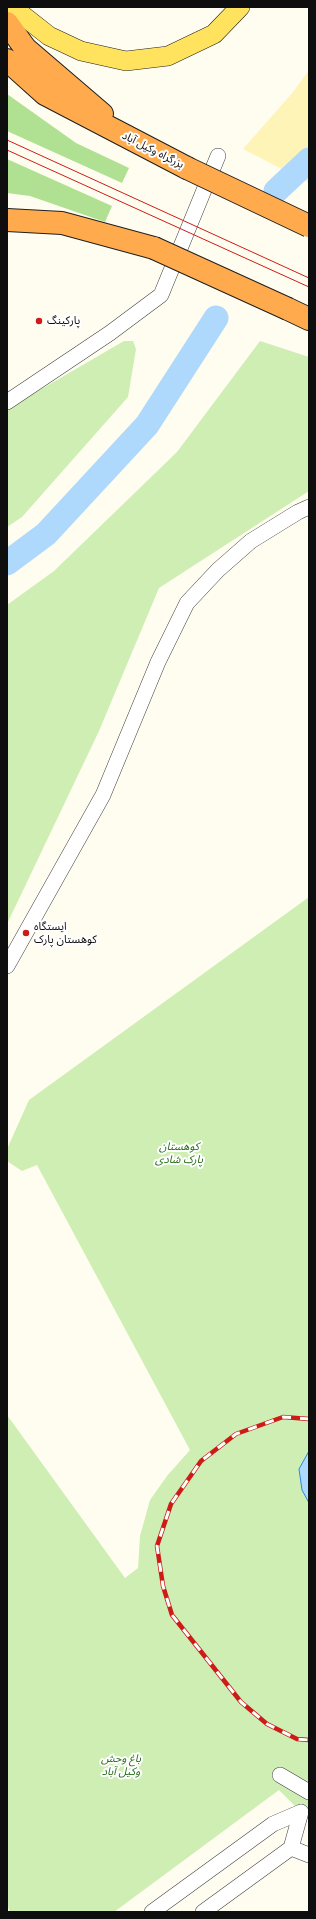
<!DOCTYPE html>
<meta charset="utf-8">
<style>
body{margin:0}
#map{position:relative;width:316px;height:1919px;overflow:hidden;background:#fffdef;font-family:"Playfair Display",serif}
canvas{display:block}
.frame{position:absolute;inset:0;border:8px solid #0e0e0e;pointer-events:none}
</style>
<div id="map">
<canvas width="316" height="1919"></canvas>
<div class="frame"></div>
</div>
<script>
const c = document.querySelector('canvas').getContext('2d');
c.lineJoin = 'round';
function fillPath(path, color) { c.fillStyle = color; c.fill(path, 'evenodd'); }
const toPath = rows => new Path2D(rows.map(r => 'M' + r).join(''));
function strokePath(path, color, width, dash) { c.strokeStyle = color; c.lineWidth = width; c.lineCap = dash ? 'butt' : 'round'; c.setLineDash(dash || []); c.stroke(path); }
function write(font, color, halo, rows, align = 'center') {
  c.font = font + ' "Playfair Display","Noto Sans Arabic",serif'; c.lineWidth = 4; c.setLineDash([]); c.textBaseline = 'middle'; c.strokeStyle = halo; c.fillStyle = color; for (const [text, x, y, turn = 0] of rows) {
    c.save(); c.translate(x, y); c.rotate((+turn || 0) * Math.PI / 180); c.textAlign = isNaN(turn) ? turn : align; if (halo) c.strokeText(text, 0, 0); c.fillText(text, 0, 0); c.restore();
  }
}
const green = toPath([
 [124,341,133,341,136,349,128,397,22,517,7,527,7,409],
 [260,341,309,357,309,491,159,588,99,731,7,924,7,605,54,571,177,452],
 [309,897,309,1820,279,1790,114,1912,10,1912,7,1904,7,1415,125,1578,138,1568,140,1536,150,1500,167,1476,190,1450,37,1165,22,1171,7,1161,7,1149,29,1100]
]);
const forest = toPath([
 [7,94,76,143,129,168,122,183,7,131],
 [7,159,112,206,105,222,30,196,7,193]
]);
const sand = toPath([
 [309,70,309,183,243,149,293,92]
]);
const water = toPath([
 [309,1451,309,1503,302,1490,299,1469,309,1451]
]);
const river = toPath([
 [276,191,309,160],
 [7,563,46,534,147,425,216,318]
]);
const minor = toPath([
 [7,402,110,333,161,295,218,156],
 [7,966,103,795,158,662,187,603,218,570,251,541,298,512,309,507],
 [280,1775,309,1792],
 [291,1848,309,1855],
 [152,1912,273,1824,301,1812],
 [203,1912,291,1848,301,1812]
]);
const major = toPath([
 [12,7,49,36,81,51,126,61,168,56,214,34,240,7]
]);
const highway = toPath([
 [7,23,25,48,102,114],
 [7,60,45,94,187,168],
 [7,220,62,223,154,248],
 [288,309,309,319]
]);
const tram = toPath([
 [7,140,309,278],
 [7,150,309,287]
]);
const rail = toPath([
 [309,1419,283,1417,236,1434,201,1461,171,1504,157,1546,163,1586,172,1615,241,1702,267,1724,297,1739,309,1740]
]);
const highwayBridge = toPath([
 [187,168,309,226],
 [154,248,288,309]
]);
const markers = [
 [39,321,4,"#cd1c18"],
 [26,933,4,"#cd1c18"]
];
const streetNames = [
 ["بزرگراه وکیل آباد",153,150,27]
];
const poiNames = [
 ["پارکینگ",47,321],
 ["ایستگاه",34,927],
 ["کوهستان پارک",34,940]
];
const parkNames = [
 ["کوهستان",179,1147],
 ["پارک شادی",179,1160],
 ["باغ وحش",121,1759],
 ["وکیل آباد",121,1772]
];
fillPath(green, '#ceeeb4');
fillPath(forest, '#b0e092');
fillPath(sand, '#fff4b7');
fillPath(water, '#aed9fc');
strokePath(water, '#2d89db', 1);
strokePath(river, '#aed9fc', 25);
strokePath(minor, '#414141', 16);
strokePath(major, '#1f1f1f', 20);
strokePath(highway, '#1f1f1f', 24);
strokePath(minor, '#fff', 15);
strokePath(major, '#ffe35f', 19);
strokePath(highway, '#ffab4d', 22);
strokePath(tram, '#cd1c18', 1);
strokePath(rail, '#cd1c18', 4.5);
strokePath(rail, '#fff', 3, [9]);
strokePath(highwayBridge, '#1f1f1f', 24, []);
strokePath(highwayBridge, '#ffab4d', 22);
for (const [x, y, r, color] of markers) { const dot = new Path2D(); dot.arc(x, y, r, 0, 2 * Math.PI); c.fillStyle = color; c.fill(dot); strokePath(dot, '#fff', 1.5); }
write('11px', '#0e0e0e', '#fff', streetNames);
write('11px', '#0e0e0e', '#fff', poiNames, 'left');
write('italic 11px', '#236d17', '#fff', parkNames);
</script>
